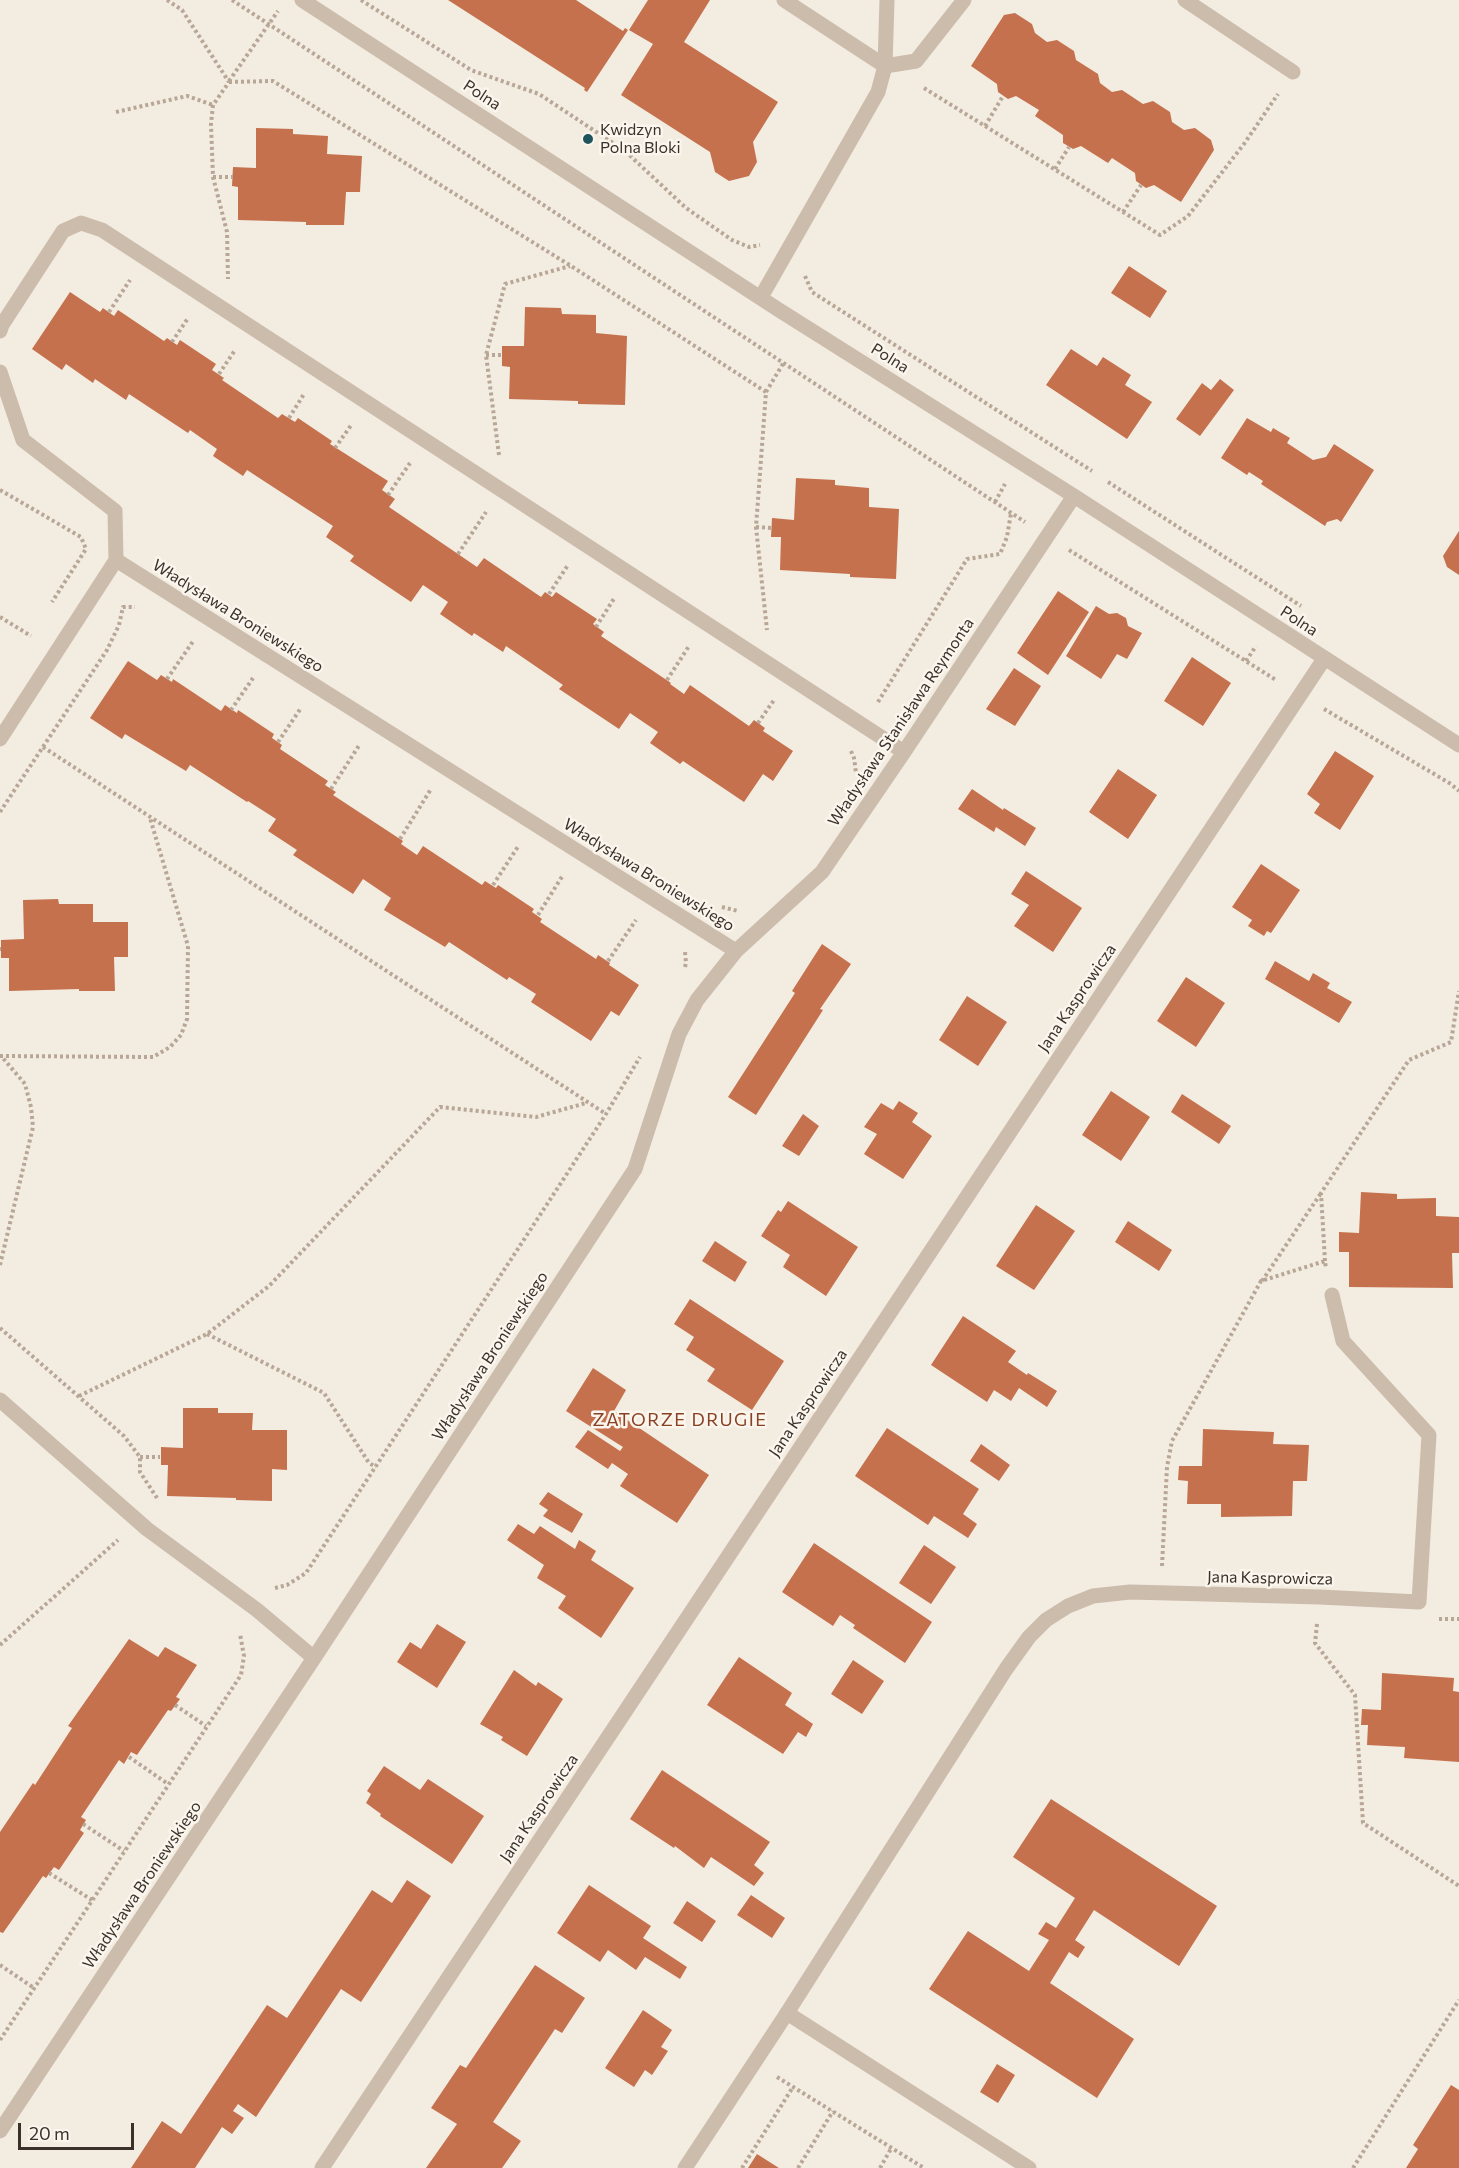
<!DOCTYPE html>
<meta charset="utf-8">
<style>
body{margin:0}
#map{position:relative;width:1459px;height:2168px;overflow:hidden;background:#f3ece1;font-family:Commissioner,sans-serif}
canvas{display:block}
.scale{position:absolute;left:18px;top:2123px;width:116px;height:27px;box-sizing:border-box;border:3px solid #3a312b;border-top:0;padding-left:8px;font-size:18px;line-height:21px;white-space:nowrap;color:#3a312b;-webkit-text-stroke:4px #faf5ed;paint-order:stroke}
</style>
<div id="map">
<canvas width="1459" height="2168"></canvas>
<div class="scale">20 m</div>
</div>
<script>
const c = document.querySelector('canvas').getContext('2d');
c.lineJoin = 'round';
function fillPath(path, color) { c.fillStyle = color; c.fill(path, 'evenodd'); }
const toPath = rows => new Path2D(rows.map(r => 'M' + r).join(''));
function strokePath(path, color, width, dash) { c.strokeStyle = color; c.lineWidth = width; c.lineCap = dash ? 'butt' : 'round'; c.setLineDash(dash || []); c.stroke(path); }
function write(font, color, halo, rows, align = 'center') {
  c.font = font + ' Commissioner,sans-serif'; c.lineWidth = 5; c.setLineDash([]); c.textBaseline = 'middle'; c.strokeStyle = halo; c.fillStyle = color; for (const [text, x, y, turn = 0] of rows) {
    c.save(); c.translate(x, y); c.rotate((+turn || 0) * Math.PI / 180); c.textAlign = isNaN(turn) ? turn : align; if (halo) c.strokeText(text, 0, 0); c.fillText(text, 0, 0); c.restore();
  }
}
const building = toPath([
 [448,0,576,0,623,31,625,28,628,30,587,92,584,90,585,88],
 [648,0,710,0,684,42,778,102,753,142,757,162,749,176,729,181,715,172,710,152,621,95,653,44,629,30],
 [1015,13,1032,24,1035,33,1047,42,1057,40,1074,51,1076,60,1098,74,1100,83,1112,92,1122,90,1143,104,1153,101,1170,112,1172,122,1184,130,1195,128,1211,140,1214,150,1181,202,1154,185,1146,188,1136,181,1135,173,1112,158,1108,163,1081,146,1073,149,1063,143,1063,135,1035,116,1039,110,1016,96,1008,99,998,92,997,84,971,66,1004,15],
 [256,128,293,129,293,134,328,136,327,154,362,156,360,192,346,192,344,225,306,225,306,222,238,220,238,187,232,186,233,167,256,168],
 [1129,266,1167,291,1150,318,1111,293],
 [70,292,100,312,103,308,114,316,118,310,164,341,167,338,177,345,180,340,216,364,212,370,224,378,222,380,278,418,282,414,295,422,298,418,332,441,330,444,388,481,382,490,395,499,389,507,458,554,477,567,484,558,541,597,545,592,552,597,556,592,597,619,593,624,604,632,601,636,671,683,670,684,684,694,690,685,749,726,754,720,765,728,763,731,793,751,773,781,763,774,744,802,683,761,680,764,650,743,658,732,630,713,619,729,559,689,563,685,506,646,503,652,474,633,472,636,440,614,448,602,423,585,411,602,350,561,354,556,326,537,333,526,247,470,243,476,213,456,217,449,190,430,188,433,129,394,126,400,95,379,93,383,66,364,62,370,32,349],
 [525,307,561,308,562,314,596,315,596,333,627,336,625,405,578,404,578,401,509,399,510,367,502,366,502,346,524,346],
 [1071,349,1097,366,1103,357,1131,375,1125,385,1152,402,1127,439,1046,385],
 [1220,379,1234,390,1200,436,1176,419,1202,383,1211,390],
 [1247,418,1271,432,1273,428,1290,438,1287,443,1313,460,1326,457,1334,444,1374,470,1341,522,1337,519,1327,522,1325,526,1261,484,1263,481,1249,472,1247,475,1221,458],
 [796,478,835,480,835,485,869,488,869,507,899,509,896,579,850,577,850,574,780,570,781,537,771,537,772,518,794,520],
 [1459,531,1459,575,1447,567,1443,556],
 [1058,591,1089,612,1048,675,1017,653],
 [1096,606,1109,614,1117,613,1126,618,1128,626,1142,633,1127,659,1117,654,1101,679,1066,656],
 [1192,657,1231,683,1203,726,1164,701],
 [128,661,157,680,161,675,172,682,173,679,221,711,225,705,237,713,238,710,274,734,272,738,282,745,280,749,328,781,325,785,336,792,333,795,403,841,401,844,417,855,423,846,482,885,485,881,496,888,498,885,534,909,532,912,542,919,540,922,596,959,598,955,610,963,609,965,639,985,619,1016,611,1011,591,1041,531,1002,536,994,509,977,507,980,449,942,445,947,384,910,391,898,363,879,353,894,293,855,297,850,268,831,276,819,248,801,247,802,190,765,186,771,125,734,122,739,90,718],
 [1014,668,1041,686,1015,726,986,709],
 [1335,751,1374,776,1340,830,1314,813,1320,804,1307,794],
 [1118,769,1157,795,1128,839,1089,812],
 [972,789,1003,810,1004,808,1036,828,1025,846,996,827,994,832,958,809],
 [1261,864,1300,890,1271,933,1267,931,1264,936,1248,926,1252,920,1232,907],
 [1026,871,1082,908,1053,952,1014,926,1029,905,1011,894],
 [58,899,59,904,93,904,93,922,128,922,128,957,114,957,115,991,79,991,79,989,9,991,9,958,1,958,1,940,24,939,23,900],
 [822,944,851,964,820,1009,823,1010,756,1115,728,1097,795,993,792,991],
 [1275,961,1309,981,1313,973,1330,983,1327,988,1352,1002,1339,1023,1265,979],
 [1186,977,1225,1003,1196,1047,1157,1021],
 [967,996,1007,1022,978,1066,939,1040],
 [1111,1091,1150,1117,1121,1161,1082,1135],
 [1182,1094,1231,1126,1219,1144,1171,1112],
 [899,1101,918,1113,912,1122,932,1136,903,1179,864,1154,877,1134,864,1127,881,1103,893,1110],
 [803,1114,819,1126,799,1156,782,1146],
 [1361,1192,1397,1194,1397,1199,1436,1198,1436,1216,1459,1217,1459,1253,1452,1253,1453,1288,1349,1287,1349,1252,1339,1252,1339,1232,1359,1233],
 [788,1201,858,1247,826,1296,783,1267,790,1255,761,1236,778,1210,781,1212],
 [1036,1205,1075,1231,1034,1290,996,1266],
 [1128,1221,1172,1250,1159,1271,1115,1242],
 [715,1241,747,1262,735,1282,702,1261],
 [690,1299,784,1361,752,1410,707,1381,715,1369,686,1350,694,1337,674,1324],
 [963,1316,1016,1351,1008,1362,1027,1375,1028,1373,1057,1391,1047,1407,1019,1388,1011,1401,994,1390,987,1402,931,1365],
 [593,1368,626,1390,614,1411,709,1475,677,1523,620,1486,628,1474,612,1463,608,1469,575,1447,588,1430,620,1451,623,1447,566,1411],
 [183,1408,218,1408,218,1413,253,1413,252,1430,287,1430,287,1470,272,1469,272,1501,236,1500,236,1498,167,1496,168,1465,161,1465,161,1447,183,1448],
 [887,1428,979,1489,963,1514,977,1524,968,1538,934,1516,928,1525,855,1476],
 [1203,1429,1274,1432,1273,1444,1309,1445,1307,1481,1293,1481,1292,1516,1221,1517,1221,1504,1187,1504,1188,1481,1178,1480,1179,1466,1202,1466],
 [981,1444,1010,1465,999,1481,970,1461],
 [548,1492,583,1514,572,1533,543,1516,548,1510,539,1504],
 [518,1524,534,1534,540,1526,575,1549,579,1540,596,1551,591,1560,634,1588,601,1638,558,1608,566,1596,537,1578,544,1565,507,1540],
 [814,1543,932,1622,905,1663,853,1628,855,1625,840,1615,833,1626,782,1592],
 [924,1545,956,1567,931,1604,899,1583],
 [437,1624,466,1642,437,1688,397,1662,410,1642,421,1649],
 [129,1639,158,1657,165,1647,197,1665,176,1697,180,1699,171,1711,168,1710,137,1755,131,1752,124,1764,119,1760,81,1817,86,1820,80,1830,84,1833,59,1870,54,1867,46,1878,43,1876,3,1933,0,1932,0,1832,33,1783,35,1785,72,1728,68,1726],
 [739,1657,792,1693,785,1705,813,1724,806,1737,798,1732,783,1754,707,1705],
 [853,1660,884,1681,862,1714,831,1694],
 [514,1670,536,1686,538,1682,563,1699,527,1756,501,1740,503,1737,480,1724],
 [1382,1673,1454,1678,1453,1691,1459,1692,1459,1762,1404,1758,1405,1747,1367,1745,1368,1725,1361,1725,1362,1709,1381,1710],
 [384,1766,420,1790,428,1779,484,1816,452,1864,380,1816,381,1814,366,1803,371,1794,367,1791],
 [662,1770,770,1842,754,1865,764,1873,754,1886,711,1857,704,1868,675,1846,674,1848,630,1819],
 [1051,1799,1217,1906,1179,1966,1094,1910,1075,1940,1085,1947,1078,1958,1069,1952,1050,1983,1134,2039,1097,2098,929,1989,968,1931,1029,1971,1049,1940,1038,1934,1046,1922,1056,1928,1075,1898,1013,1857],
 [407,1880,431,1896,361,2002,341,1989,256,2117,238,2104,233,2111,244,2118,232,2134,222,2127,195,2168,131,2168,162,2121,181,2134,267,2005,287,2018,372,1890,392,1903],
 [589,1885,651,1926,643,1938,687,1967,680,1979,645,1957,636,1970,608,1950,600,1962,557,1933],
 [751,1895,785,1918,772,1938,737,1915],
 [687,1901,716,1921,702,1942,673,1923],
 [535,1965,585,1998,562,2033,555,2029,493,2122,521,2141,502,2168,426,2168,457,2124,431,2108,460,2065,466,2068],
 [643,2010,672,2030,661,2047,668,2051,652,2075,645,2070,634,2087,605,2068],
 [997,2064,1015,2075,998,2103,980,2092],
 [1451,2085,1459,2090,1459,2168,1406,2168,1418,2149,1413,2145],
 [757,2154,779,2168,748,2168]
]);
const path = toPath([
 [167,0,182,10,229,82,213,105,211,124,213,177,227,232,228,279],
 [232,0,1025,522],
 [361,0,471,70,539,94,625,151,686,208,732,240,749,247,760,245],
 [229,81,278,11],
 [229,82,273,81,571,266,766,392,756,527,767,630],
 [924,88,1160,235,1188,216,1244,144,1278,94],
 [116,112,187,96,213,105],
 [985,126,1003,96],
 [1055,169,1069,147],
 [213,177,233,177],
 [1123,212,1141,185],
 [805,276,812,292,1092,471],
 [109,312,130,280],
 [172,342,188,318],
 [486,355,502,355],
 [219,374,235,350],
 [766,392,784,362],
 [289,418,304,394],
 [335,448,352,424],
 [499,455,486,355,505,284,570,266],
 [1108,482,1301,606],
 [0,490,81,537,86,549,52,602],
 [388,495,410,463],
 [995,502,1005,484],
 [756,527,772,528],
 [1069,550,1276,680],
 [458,554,486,512],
 [549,594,568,565],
 [0,617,31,636],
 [596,627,615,597],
 [1246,661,1256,646],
 [167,679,194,640],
 [667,680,689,646],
 [878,702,967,559,1000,554,1007,537,1011,513],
 [1324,709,1451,784,1459,791],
 [231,710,253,678],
 [758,723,774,700],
 [278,742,301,708],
 [43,747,606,1114],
 [851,751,854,758,856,773],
 [331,789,360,744],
 [0,812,107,650,119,625,123,607,135,607],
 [400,839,431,789],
 [493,885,519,845],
 [722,907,738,911],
 [538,915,563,875],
 [0,949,1,949],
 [608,961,636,920],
 [685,967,686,963,685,952],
 [0,1056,153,1057,170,1047,181,1035,187,1019,188,946,150,818],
 [1325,1261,1321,1193,1409,1060,1451,1042,1459,991],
 [0,1265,33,1127,31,1107,25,1084,2,1057],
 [1262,1281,1321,1193],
 [0,1328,124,1436,140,1457,140,1472,157,1498],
 [207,1334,324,1393,369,1463,376,1467],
 [79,1396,207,1334,269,1286,440,1107,536,1117,586,1103],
 [140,1457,160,1457],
 [1162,1566,1167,1467,1172,1441,1261,1281,1325,1261,1326,1269],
 [275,1588,287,1585,306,1573,606,1114,640,1057],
 [1439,1619,1459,1619],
 [1317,1624,1315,1643,1355,1695,1363,1823,1459,1886],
 [0,1645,118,1540],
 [175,1705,206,1726],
 [129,1757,168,1784],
 [83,1824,124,1851],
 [49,1873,92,1900],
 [0,1965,34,1988],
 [0,2040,241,1675,244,1656,240,1634],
 [777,2077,924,2168],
 [742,2168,793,2087],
 [798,2168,833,2111],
 [880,2168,892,2147],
 [1353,2168,1459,2000]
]);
const service = toPath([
 [787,2013,1029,2168]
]);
const minor = toPath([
 [302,0,779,310,1074,496,1459,745],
 [784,0,885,66,916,61,964,0],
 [1185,0,1293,72],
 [761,297,878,92,885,66,887,0],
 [0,331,2,325,63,231,81,223,102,230,904,752],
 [0,372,23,440,115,511,116,560,0,739],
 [116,560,736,951],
 [0,1400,147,1529,257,1610,314,1658],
 [0,2131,314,1658,635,1169,679,1034,697,1000,736,951,822,872,904,752,1074,496],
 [322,2168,1324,659],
 [685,2168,787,2013,1006,1669,1029,1637,1046,1620,1068,1606,1093,1596,1130,1592,1320,1597,1419,1602,1429,1435,1343,1341,1332,1295]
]);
const markers = [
 [588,139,6,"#20545c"]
];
const streetNames = [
 ["Polna",482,95,33],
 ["Polna",890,358,32],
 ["Władysława Broniewskiego",238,616,32],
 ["Polna",1299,621,33],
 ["Władysława Stanisława Reymonta",901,722,-56],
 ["Władysława Broniewskiego",649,875,32],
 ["Jana Kasprowicza",1077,998,-56],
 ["Władysława Broniewskiego",490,1356,-57],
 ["Jana Kasprowicza",808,1403,-56],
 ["Jana Kasprowicza",1270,1578,1],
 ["Jana Kasprowicza",539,1808,-56],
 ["Władysława Broniewskiego",142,1885,-56]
];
const poiNames = [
 ["Kwidzyn",600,130],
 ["Polna Bloki",600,148]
];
const neighbourhoodNames = [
 ["ZATORZE DRUGIE",680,1420]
];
fillPath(building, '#c5714d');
strokePath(path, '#b8a796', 4, [3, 3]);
strokePath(service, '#ccbcac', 15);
strokePath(minor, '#ccbcac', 15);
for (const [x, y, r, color] of markers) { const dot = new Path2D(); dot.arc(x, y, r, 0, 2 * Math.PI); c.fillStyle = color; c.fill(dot); strokePath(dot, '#faf5ed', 2); }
write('16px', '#3a312b', '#faf5ed', streetNames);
write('16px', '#3a312b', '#faf5ed', poiNames, 'left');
c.letterSpacing = '1.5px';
write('18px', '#894224', '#faf5ed', neighbourhoodNames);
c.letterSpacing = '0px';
</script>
